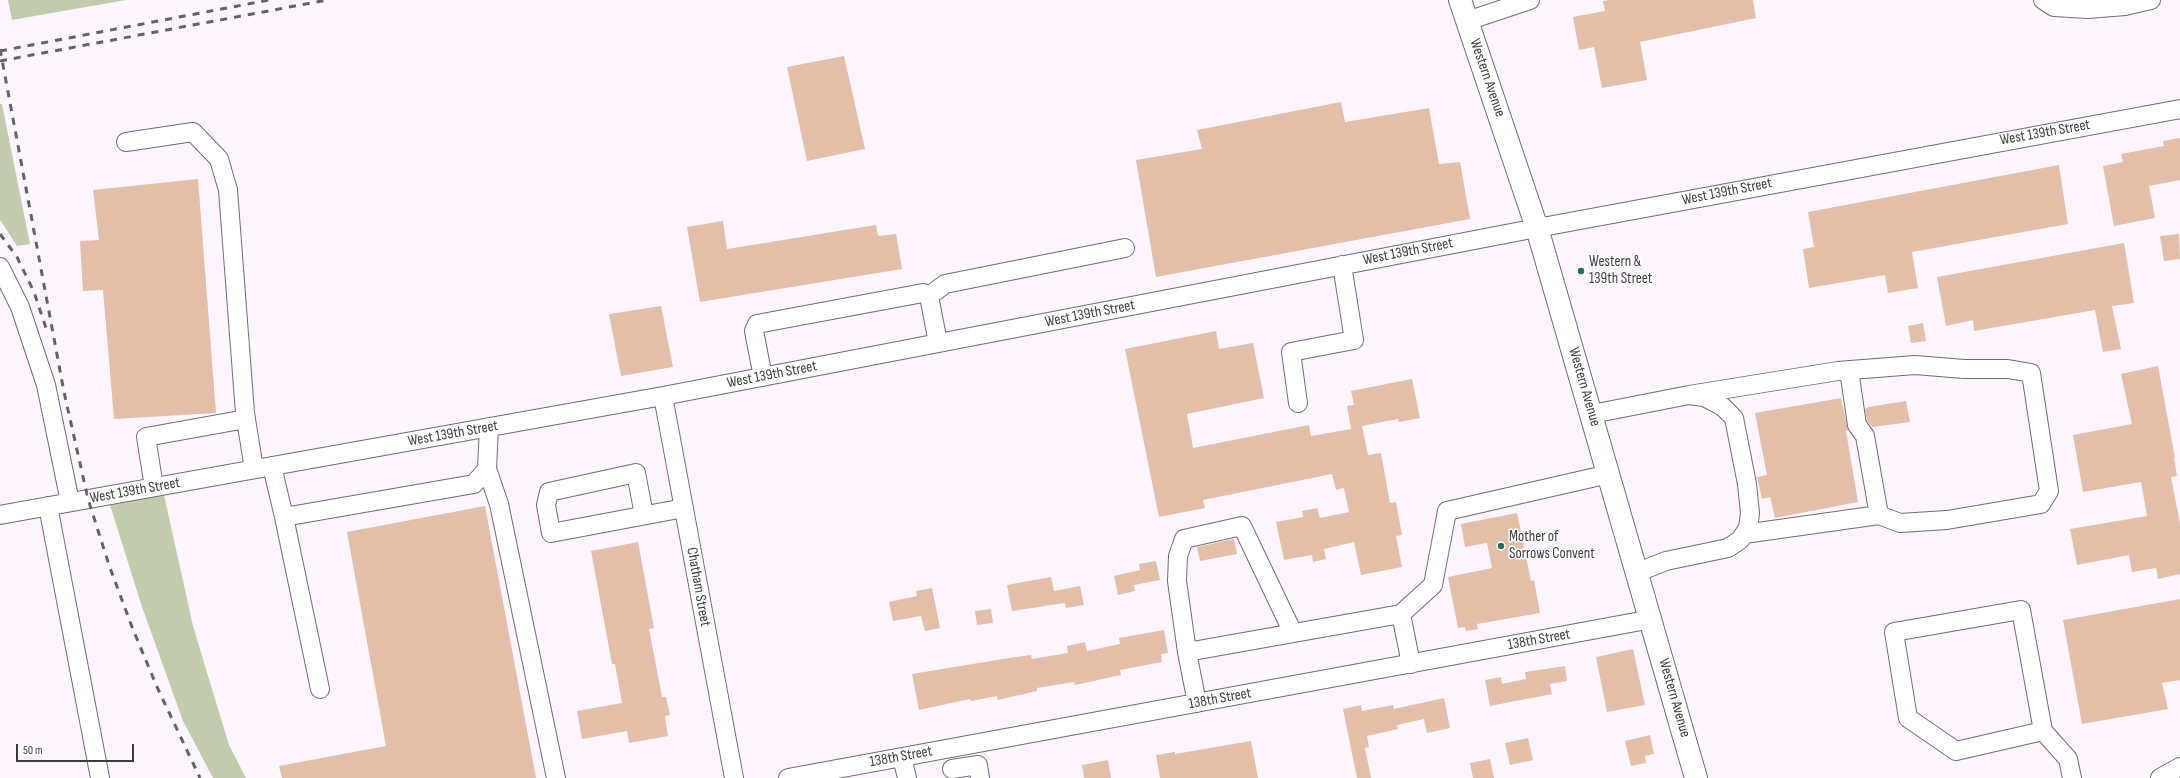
<!DOCTYPE html>
<style>
body{margin:0}
#map{position:relative;width:2180px;height:778px;overflow:hidden;background:#fcf5fe;font-family:"Sofia Sans Condensed",sans-serif}
canvas{display:block}
.scale{position:absolute;left:16px;top:744px;width:118px;height:18px;box-sizing:border-box;border:2px solid #3d3a3e;border-top:0;padding-left:5px;font-size:12px;line-height:14px;white-space:nowrap;color:#3d3a3e;-webkit-text-stroke:3px #fff;paint-order:stroke}
</style>
<div id="map">
<canvas width="2180" height="778"></canvas>
<div class="scale">50 m</div>
</div>
<script>
const c = document.querySelector('canvas').getContext('2d');
c.lineJoin = 'round';
function fillPath(path, color) { c.fillStyle = color; c.fill(path, 'evenodd'); }
const toPath = rows => new Path2D(rows.map(r => 'M' + r).join(''));
function strokePath(path, color, width, dash) { c.strokeStyle = color; c.lineWidth = width; c.lineCap = dash ? 'butt' : 'round'; c.setLineDash(dash || []); c.stroke(path); }
function write(font, color, halo, rows, align = 'center') {
  c.font = font + ' "Sofia Sans Condensed",sans-serif'; c.lineWidth = 3; c.setLineDash([]); c.textBaseline = 'middle'; c.strokeStyle = halo; c.fillStyle = color; for (const [text, x, y, turn = 0] of rows) {
    c.save(); c.translate(x, y); c.rotate((+turn || 0) * Math.PI / 180); c.textAlign = isNaN(turn) ? turn : align; if (halo) c.strokeText(text, 0, 0); c.fillText(text, 0, 0); c.restore();
  }
}
const green = toPath([
 [8,0,126,0,12,20],
 [0,104,2,104,30,244,17,246,0,220],
 [164,495,193,626,229,745,246,778,213,778,183,721,142,607,110,505]
]);
const building = toPath([
 [1610,0,1753,0,1756,18,1640,42,1647,80,1602,88,1594,47,1579,50,1573,17,1605,11,1603,1],
 [844,56,865,149,807,161,787,67],
 [1341,102,1345,122,1429,108,1439,164,1460,162,1470,219,1156,277,1136,160,1202,149,1197,130],
 [2180,138,2180,180,2149,186,2155,218,2114,226,2103,166,2123,162,2121,154,2164,146,2163,141],
 [2059,165,2068,224,1912,252,1918,288,1888,293,1885,275,1809,288,1803,249,1814,247,1808,212],
 [198,179,216,413,114,419,103,290,83,291,80,241,99,240,93,190],
 [723,221,727,249,876,225,878,236,896,234,902,269,700,302,687,227],
 [2179,234,2180,259,2164,261,2160,236],
 [2124,243,2134,303,2112,306,2121,349,2103,352,2095,310,1974,331,1973,320,1946,326,1937,277],
 [661,306,673,367,621,376,609,314],
 [1923,323,1926,341,1911,343,1908,326],
 [1216,331,1219,349,1253,343,1264,398,1187,414,1193,448,1309,425,1311,436,1351,429,1347,406,1354,405,1351,391,1412,379,1420,418,1399,422,1398,419,1362,426,1368,455,1381,453,1390,503,1396,502,1402,535,1396,536,1402,567,1361,575,1354,542,1324,549,1326,559,1313,562,1312,555,1284,560,1276,522,1303,517,1302,511,1317,508,1320,518,1349,512,1344,488,1336,490,1332,474,1203,500,1205,508,1159,517,1125,349],
 [2158,366,2175,458,2174,457,2177,476,2171,477,2180,524,2180,574,2158,579,2156,568,2132,572,2129,555,2077,565,2070,529,2147,516,2141,482,2083,492,2073,435,2132,424,2121,374],
 [1841,398,1848,430,1846,431,1858,502,1775,518,1770,497,1762,499,1757,477,1767,475,1755,413],
 [1906,401,1910,422,1872,427,1867,421,1865,409,1868,407],
 [485,506,536,778,282,778,279,766,386,746,347,532],
 [1517,513,1531,581,1534,580,1540,613,1477,624,1478,629,1466,631,1465,627,1458,628,1448,577,1492,568,1487,543,1465,547,1461,524],
 [1234,539,1237,554,1200,561,1197,547],
 [638,542,654,628,649,629,662,697,666,697,670,715,665,716,668,736,629,743,627,731,582,739,577,711,622,703,615,664,612,664,591,551],
 [1156,561,1160,580,1134,585,1135,591,1118,595,1114,576,1140,570,1139,564],
 [1051,577,1054,591,1080,586,1084,605,1066,608,1065,603,1012,611,1007,585],
 [932,588,940,628,925,631,921,616,893,621,889,602,917,596,916,591],
 [2180,599,2180,680,2162,683,2168,709,2082,724,2063,620],
 [991,609,993,623,977,625,975,611],
 [1164,630,1168,653,1161,654,1162,662,1120,670,1121,675,1075,685,1074,682,1037,688,1037,691,998,700,997,696,971,701,970,699,919,710,912,674,1009,658,1031,655,1032,659,1068,653,1067,646,1085,642,1087,651,1120,644,1119,638],
 [1633,649,1645,705,1607,712,1596,657],
 [1565,666,1567,681,1550,684,1552,694,1490,706,1485,680,1501,677,1502,684,1526,679,1525,672],
 [1444,698,1450,728,1427,733,1424,719,1397,725,1398,729,1367,736,1369,747,1365,748,1371,778,1357,778,1343,709,1361,705,1362,711,1393,705,1394,709],
 [1650,735,1654,754,1645,756,1646,763,1631,766,1625,741],
 [1528,738,1533,760,1510,765,1505,743],
 [1251,741,1258,778,1160,778,1156,755,1175,752,1175,754],
 [1490,759,1494,778,1473,778,1470,763],
 [1108,760,1111,778,1084,778,1082,765]
]);
const minor = toPath([
 [2043,0,2054,7,2088,9,2125,6,2151,0],
 [1467,21,1530,0],
 [126,142,193,132,219,159,228,190,245,413,254,469],
 [0,267,20,307,46,385,70,502],
 [929,296,945,284,1125,248],
 [1849,370,1857,425,1865,436,1879,515],
 [763,377,754,331,757,324,923,293,929,296,938,343],
 [1689,395,1838,371,1915,365,1964,369,2008,369,2031,373,2049,491,2041,504,1947,520,1900,523,1879,515,1744,534],
 [663,396,734,778],
 [1298,403,1291,352,1354,340,1342,265],
 [1592,414,1689,395,1704,397,1712,401,1723,407,1734,418,1747,484,1750,513,1748,528,1740,540,1728,548,1666,561,1638,572],
 [272,466,284,517,474,484,487,469,489,427],
 [487,469,499,504,556,778],
 [154,487,146,437,246,419],
 [48,506,100,778],
 [0,515,663,396,1537,228,2180,109],
 [644,515,636,473,549,492,546,505,551,533,684,508],
 [284,517,320,689],
 [1401,614,1411,664],
 [1187,652,1401,614,1433,585,1447,511,1609,474],
 [1197,703,1187,652,1177,581,1178,556,1184,539,1242,526,1293,633],
 [2043,731,1956,751,1908,718,1894,632,2021,610,2043,731,2068,759,2072,778],
 [902,757,907,778],
 [952,769,978,765,980,778],
 [788,778,1652,619],
 [2160,778,2180,767]
]);
const major = toPath([
 [1460,0,1537,228,1696,778]
]);
const rail = toPath([
 [0,49,64,392,88,499,109,565,132,627,157,687,200,778],
 [0,51,269,0],
 [0,61,327,0],
 [0,234,17,257,34,292,48,334]
]);
const markers = [
 [1581,271,4,"#266d61"],
 [1501,546,4,"#266d61"]
];
const streetNames = [
 ["Western Avenue",1487,78,71],
 ["West 139th Street",2045,133,-10],
 ["West 139th Street",1727,192,-11],
 ["West 139th Street",1408,252,-11],
 ["West 139th Street",1090,314,-11],
 ["West 139th Street",772,375,-11],
 ["Western Avenue",1584,387,74],
 ["West 139th Street",453,434,-10],
 ["West 139th Street",135,491,-10],
 ["Chatham Street",698,587,80],
 ["138th Street",1539,640,-10],
 ["Western Avenue",1674,698,74],
 ["138th Street",1220,699,-10],
 ["138th Street",901,757,-10]
];
const poiNames = [
 ["Western &",1589,262],
 ["139th Street",1589,279],
 ["Mother of",1509,537],
 ["Sorrows Convent",1509,554]
];
fillPath(green, '#c2ccad');
fillPath(building, '#e3bea9');
strokePath(minor, '#716a73', 20);
strokePath(major, '#716a73', 24);
strokePath(minor, '#fff', 18);
strokePath(major, '#fff', 22);
strokePath(rail, '#656166', 3, [7, 7]);
for (const [x, y, r, color] of markers) { const dot = new Path2D(); dot.arc(x, y, r, 0, 2 * Math.PI); c.fillStyle = color; c.fill(dot); strokePath(dot, '#fff', 1.5); }
write('15px', '#3d3a3e', '#fff', streetNames);
write('15px', '#3d3a3e', '#fff', poiNames, 'left');
</script>
